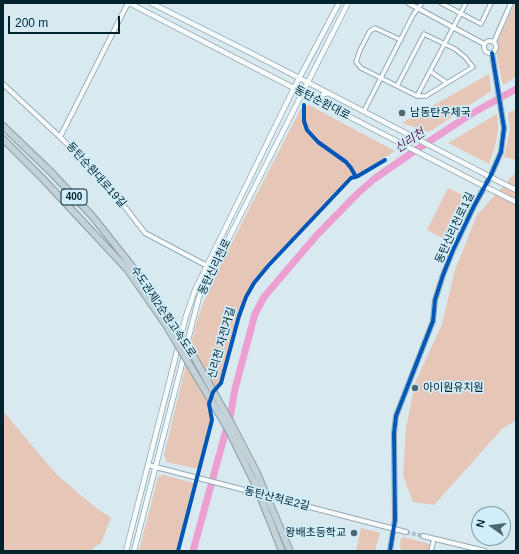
<!DOCTYPE html>
<meta charset="utf-8">
<style>
body{margin:0}
#map{position:relative;width:519px;height:554px;overflow:hidden;background:#d9e9f0;font-family:Helvetica,sans-serif}
canvas{display:block}
.frame{position:absolute;inset:0;border:4px solid #01232e;pointer-events:none}
.north{position:absolute;left:471px;top:506px;width:40px;height:40px;box-sizing:border-box;background:#d0edf9;border:1px solid #7d9ca8;border-radius:50%;rotate:284deg;font-size:11px;font-weight:700;line-height:16px;text-align:center;color:#01232e}
.north::after{content:'';display:block;margin:auto;width:14px;height:18px;background:#4d6872;clip-path:polygon(50% 0,100% 100%,50% 72%,0 100%)}
.scale{position:absolute;left:8px;top:16px;width:112px;height:18px;box-sizing:border-box;border:2px solid #01232e;border-top:0;padding-left:5px;font-size:12px;line-height:14px;white-space:nowrap;color:#01232e;-webkit-text-stroke:3px #d0edf9;paint-order:stroke}
</style>
<div id="map">
<canvas width="519" height="554"></canvas>
<div class="frame"></div>
<div class="north">N</div>
<div class="scale">200 m</div>
</div>
<script>
const c = document.querySelector('canvas').getContext('2d');
c.lineJoin = 'round';
function fillPath(path, color) { c.fillStyle = color; c.fill(path, 'evenodd'); }
const toPath = rows => new Path2D(rows.map(r => 'M' + r).join(''));
function strokePath(path, color, width, dash) { c.strokeStyle = color; c.lineWidth = width; c.lineCap = dash ? 'butt' : 'round'; c.setLineDash(dash || []); c.stroke(path); }
function write(font, color, halo, rows, align = 'center') {
  c.font = font + ' Helvetica,"Noto Sans KR",sans-serif'; c.lineWidth = 3.5; c.setLineDash([]); c.textBaseline = 'middle'; c.strokeStyle = halo; c.fillStyle = color; for (const [text, x, y, turn = 0] of rows) {
    c.save(); c.translate(x, y); c.rotate((+turn || 0) * Math.PI / 180); c.textAlign = isNaN(turn) ? turn : align; if (halo) c.strokeText(text, 0, 0); c.fillText(text, 0, 0); c.restore();
  }
}
const green = toPath([
 [515,3,516,77,503,85,496,51,498,41],
 [489,74,491,91,429,132,402,123],
 [309,105,395,151,360,173,356,177,349,179,257,277,249,288,238,313,198,469,167,462,164,455,195,328,202,306,222,262,301,108],
 [516,109,516,160,504,157,510,130,508,113],
 [497,114,498,130,495,146,489,164,448,143],
 [516,172,516,420,502,429,434,505,413,502,403,475,406,428,415,383,442,324,455,270,477,215],
 [448,188,469,198,447,240,427,230],
 [3,411,57,475,95,507,111,518,101,543,94,547,92,551,3,551],
 [163,475,194,483,176,551,139,551,158,477],
 [361,528,380,533,375,551,356,551],
 [403,537,430,544,429,551,401,551,400,541]
]);
const river = toPath([
 [193,551,231,412,235,389,252,325,255,314,264,297,317,235,357,194,374,179,413,152,471,114,516,89]
]);
const tertiaryTunnel = toPath([
 [406,532,423,536]
]);
const minor = toPath([
 [441,3,481,24,491,3],
 [430,71,447,83],
 [397,86,424,34,455,49,465,57,473,67,426,96,417,96,361,68,356,62,360,50,370,31,375,28,401,40],
 [417,96,466,3],
 [364,111,413,15,422,3],
 [431,551,434,539]
]);
const tertiary = toPath([
 [408,3,484,44],
 '484 47a6 6 0 1 1 12 0a6 6 0 1 1-12 0Z',
 [494,42,511,3],
 [3,84,60,137,108,185,145,233,213,269],
 [60,137,128,3],
 [148,465,260,494],
 [267,496,406,532],
 [423,536,485,551],
 [390,551,395,520,394,433,396,416,433,321,435,300,443,275,453,250,474,206,491,175,501,152,504,128,492,53]
]);
const secondary = toPath([
 [129,3,476,182],
 [151,3,247,51,481,172],
 [322,103,321,96,324,94,329,93],
 [496,180,516,190],
 [492,190,516,202],
 [126,551,186,316,195,290,294,88,339,3],
 [134,551,199,297,348,3]
]);
const motorway = toPath([
 [3,126,51,172,93,217,139,275],
 [3,139,43,179,127,269,134,279]
]);
const secondaryBridge = toPath([
 [481,172,496,180],
 [476,182,492,190]
]);
const motorwayBridge = toPath([
 [139,275,194,357,231,423,256,471,290,551],
 [134,279,166,325,228,429,256,486,282,551]
]);
const cycleway = toPath([
 [304,105,304,121,307,130,318,142,346,162,351,168,356,177],
 [178,551,212,420,209,404,213,392,221,383,239,316,246,297,254,283,268,266,351,178,358,176,385,160],
 [390,551,395,520,394,433,396,416,433,321,435,300,443,275,453,250,474,206,491,175,501,152,504,128,492,53]
]);
const markers = [
 [402,113,4,"#4d6872"],
 [415,388,4,"#4d6872"],
 [354,533,4,"#4d6872"]
];
const shields = [
 [74,197,26]
];
const shieldNames = [
 ["400",74,197]
];
const streetNames = [
 ["동탄순환대로",322,103,27],
 ["동탄순환대로19길",96,175,48],
 ["동탄신리천로1길",455,228,-65],
 ["동탄신리천로",215,267,-64],
 ["수도권제2순환고속도로",163,312,56],
 ["신리천 자전거길",222,343,-74],
 ["동탄산척로2길",277,499,14]
];
const poiNames = [
 ["남동탄우체국",410,113],
 ["아이원유치원",423,388],
 ["왕배초등학교",346,533,"right"]
];
const waterNames = [
 ["신리천",410,141,-34]
];
fillPath(green, '#e6c6b7');
strokePath(river, '#ec9fd1', 7);
strokePath(tertiaryTunnel, '#aec1c9', 4, [4, 2]);
strokePath(minor, '#94aab3', 5.5);
strokePath(tertiary, '#94aab3', 6);
strokePath(secondary, '#94aab3', 6);
strokePath(motorway, '#889ea6', 8);
strokePath(minor, '#f9fcfd', 3.5);
strokePath(tertiary, '#f9fcfd', 4);
strokePath(secondary, '#f9fcfd', 4.5);
strokePath(motorway, '#c4d2d7', 6);
strokePath(secondaryBridge, '#94aab3', 6, []);
strokePath(motorwayBridge, '#889ea6', 8, []);
strokePath(secondaryBridge, '#f9fcfd', 4.5);
strokePath(motorwayBridge, '#c4d2d7', 6);
strokePath(cycleway, '#0057b8', 4);
for (const [x, y, r, color] of markers) { const dot = new Path2D(); dot.arc(x, y, r, 0, 2 * Math.PI); c.fillStyle = color; c.fill(dot); strokePath(dot, '#d0edf9', 1.5); }
for (const [x, y, w] of shields) { const box = new Path2D(); box.roundRect(x - w / 2, y - 8, w, 16, 3); c.fillStyle = '#d0edf9'; c.fill(box); strokePath(box, '#01232e', 1); }
write('bold 10px', '#01232e', null, shieldNames);
write('11px', '#01232e', '#d0edf9', streetNames);
write('11px', '#01232e', '#d0edf9', poiNames, 'left');
write('italic 12px', '#631b49', '#d0edf9', waterNames);
</script>
